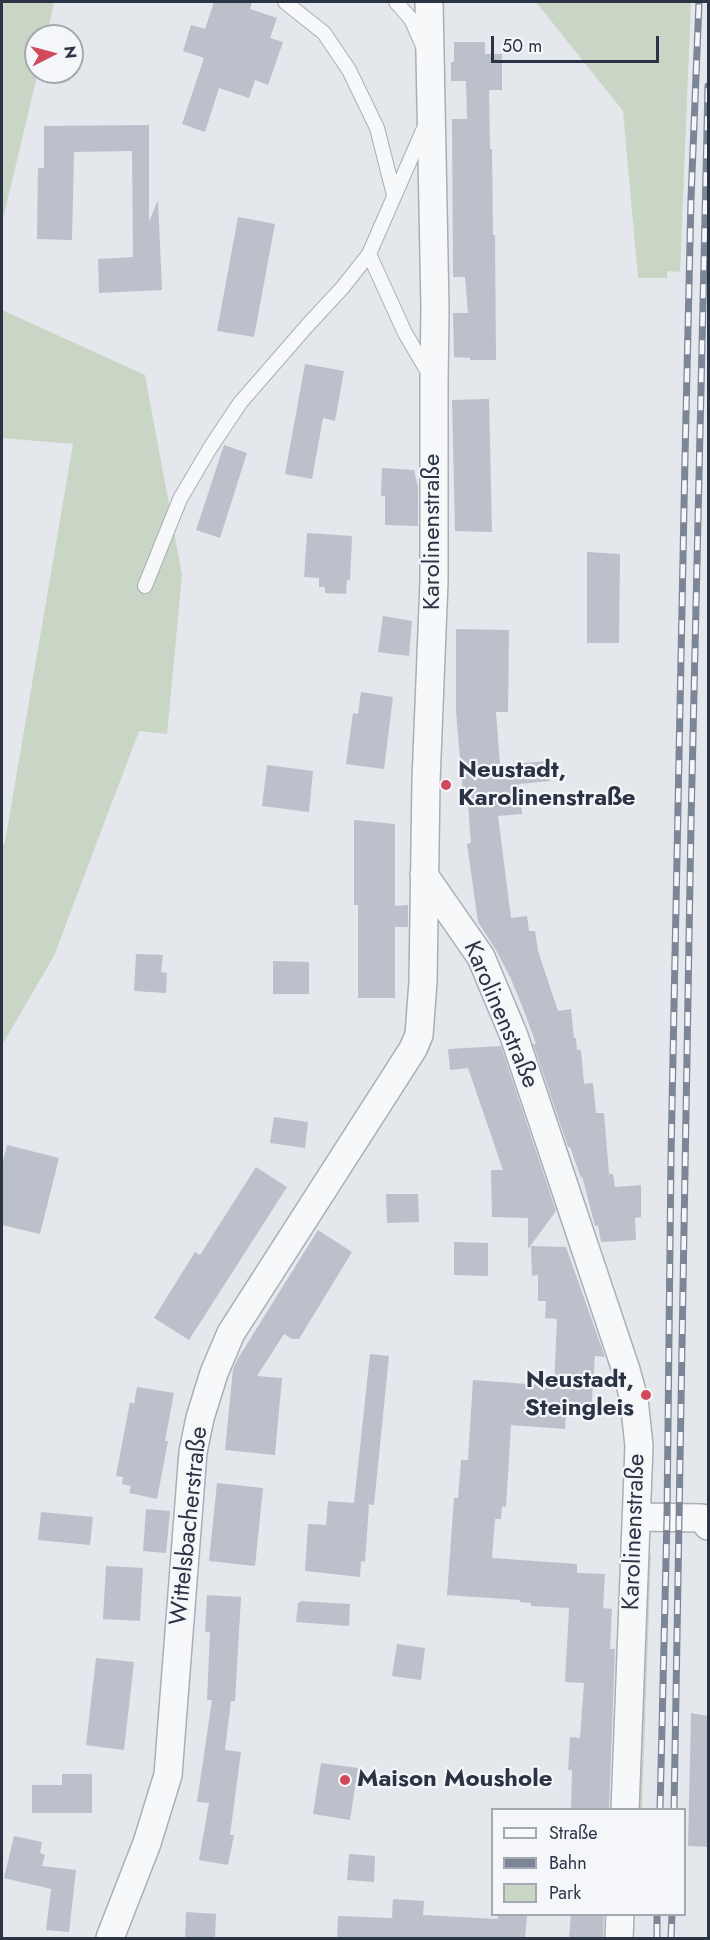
<!DOCTYPE html>
<meta charset="utf-8">
<style>
body{margin:0}
#map{position:relative;width:710px;height:1940px;overflow:hidden;background:#e4e7ec;font-family:Jost,sans-serif}
canvas{display:block}
.frame{position:absolute;inset:0;border:3px solid #2b3445;pointer-events:none}
.legend{position:absolute;left:491px;top:1808px;width:195px;height:108px;box-sizing:border-box;background:#f4f6f9;border:2px solid #a4a8b1;margin:0;padding:8px 10px;list-style:none;font-size:18px;color:#2b3445}
.legend li{display:flex;align-items:center;gap:12px;height:30px}
.legend b{width:30px;border:2px solid #a4a8b1}
.north{position:absolute;left:24px;top:24px;width:60px;height:60px;box-sizing:border-box;background:#f4f6f9;border:2px solid #a4a8b1;border-radius:50%;rotate:84deg;font-size:16px;font-weight:700;line-height:24px;text-align:center;color:#2b3445}
.north::after{content:'';display:block;margin:auto;width:21px;height:27px;background:#d1495b;clip-path:polygon(50% 0,100% 100%,50% 72%,0 100%)}
.scale{position:absolute;left:491px;top:36px;width:168px;height:27px;box-sizing:border-box;border:3px solid #2b3445;border-top:0;padding-left:8px;font-size:18px;line-height:21px;white-space:nowrap;color:#2b3445;-webkit-text-stroke:4px #f4f6f9;paint-order:stroke}
</style>
<div id="map">
<canvas width="710" height="1940"></canvas>
<div class="frame"></div>
<ul class="legend">
<li><b style="height:8px;background:#f7f8fa"></b>Straße</li>
<li><b style="height:8px;background:#7d8696"></b>Bahn</li>
<li><b style="height:16px;background:#c9d6c5"></b>Park</li>
</ul>
<div class="north">N</div>
<div class="scale">50 m</div>
</div>
<script>
const c = document.querySelector('canvas').getContext('2d');
c.lineJoin = 'round';
function fillPath(path, color) { c.fillStyle = color; c.fill(path, 'evenodd'); }
const toPath = rows => new Path2D(rows.map(r => 'M' + r).join(''));
function strokePath(path, color, width, dash) { c.strokeStyle = color; c.lineWidth = width; c.lineCap = dash ? 'butt' : 'round'; c.setLineDash(dash || []); c.stroke(path); }
function write(font, color, halo, rows, align = 'center') {
  c.font = font + ' Jost,sans-serif'; c.lineWidth = 4.5; c.setLineDash([]); c.textBaseline = 'middle'; c.strokeStyle = halo; c.fillStyle = color; for (const [text, x, y, turn = 0] of rows) {
    c.save(); c.translate(x, y); c.rotate((+turn || 0) * Math.PI / 180); c.textAlign = isNaN(turn) ? turn : align; if (halo) c.strokeText(text, 0, 0); c.fillText(text, 0, 0); c.restore();
  }
}
const green = toPath([
 [2,2,54,2,47,36,36,36,36,72,38,72,2,223],
 [536,2,691,2,680,272,667,271,667,278,638,278,623,111],
 [2,310,145,375,182,575,167,734,139,731,54,956,2,1045,2,846,5,842,73,444,2,438],
 [651,1553,642,1809,634,1810,646,1554]
]);
const building = toPath([
 [214,2,252,2,250,9,277,18,270,38,283,42,268,85,255,80,249,98,219,88,205,132,182,124,204,58,183,51,191,25,205,29],
 [454,42,485,42,485,54,502,54,502,90,489,90,490,149,492,149,493,235,495,235,496,360,470,360,470,358,454,357,453,313,468,313,465,277,453,277,452,119,467,119,466,81,451,81,451,62,454,62],
 [149,125,149,222,158,200,162,290,99,293,98,259,133,257,132,151,74,152,72,240,37,239,38,168,44,168,44,126],
 [238,217,275,224,254,337,217,331],
 [305,364,344,371,335,421,323,418,312,479,285,474],
 [489,399,492,532,455,531,452,400],
 [224,445,247,453,220,538,196,530],
 [382,468,414,470,418,487,418,526,385,525,385,496,381,496],
 [307,533,352,536,350,580,347,580,346,594,325,593,325,587,319,587,319,578,304,577],
 [587,552,620,554,619,643,587,643],
 [383,616,412,621,409,656,378,652],
 [456,629,509,630,508,712,496,712,500,765,548,761,550,781,519,784,522,814,498,816,511,918,527,916,529,931,535,931,538,951,558,1011,571,1009,574,1038,576,1038,577,1050,581,1050,584,1084,593,1083,596,1113,604,1113,609,1174,613,1174,615,1187,641,1185,641,1217,635,1218,636,1240,601,1242,598,1225,595,1226,582,1176,581,1178,570,1147,568,1147,533,1044,536,1044,526,1016,511,979,496,950,478,922,467,844,471,843,468,805,464,805,456,712],
 [361,692,393,697,384,769,346,764,353,713,358,714],
 [267,765,313,771,309,812,262,806],
 [354,820,395,824,395,906,408,905,408,927,395,927,395,998,358,998,358,905,354,905],
 [136,954,163,955,161,972,167,973,166,993,134,991],
 [273,961,309,962,309,994,273,994],
 [501,1046,556,1211,528,1249,528,1218,492,1217,491,1170,503,1170,468,1068,450,1070,448,1049],
 [274,1117,308,1122,305,1148,270,1143],
 [7,1145,59,1158,40,1234,2,1225,2,1166],
 [256,1167,287,1187,189,1340,154,1318,195,1252,200,1255],
 [386,1194,418,1194,419,1222,387,1223],
 [318,1230,352,1252,299,1339,292,1339,284,1334,257,1376,282,1378,275,1455,225,1450,233,1369,237,1360],
 [454,1242,488,1243,488,1276,454,1275],
 [531,1246,566,1247,605,1357,595,1356,591,1414,566,1413,565,1429,511,1425,506,1507,502,1506,501,1519,495,1519,492,1558,577,1564,577,1573,605,1574,603,1608,612,1609,610,1649,615,1649,609,1809,571,1809,572,1770,568,1770,570,1737,580,1738,584,1683,565,1682,569,1608,531,1606,531,1603,520,1602,520,1600,447,1595,454,1498,458,1498,461,1460,468,1460,473,1380,554,1386,557,1319,545,1318,546,1301,538,1301,538,1275,532,1276],
 [370,1354,389,1356,374,1505,364,1504,369,1505,365,1562,361,1561,360,1577,305,1571,308,1524,326,1525,328,1501,354,1503],
 [137,1387,174,1393,165,1441,168,1441,157,1499,129,1493,131,1486,122,1484,123,1477,116,1476,130,1402,134,1404],
 [217,1483,263,1488,255,1566,209,1561],
 [146,1509,170,1511,166,1553,143,1551],
 [41,1512,93,1517,90,1545,38,1540],
 [106,1566,143,1568,140,1621,103,1619],
 [207,1595,241,1597,235,1701,231,1701,225,1750,241,1752,230,1835,234,1835,228,1865,199,1860,209,1803,197,1802,212,1700,207,1700,210,1632,205,1632],
 [300,1601,350,1604,349,1626,296,1622,298,1603,300,1603],
 [397,1644,425,1648,421,1680,392,1676],
 [96,1658,134,1662,124,1750,86,1745],
 [691,1713,708,1716,708,1847,688,1846],
 [321,1763,358,1768,350,1820,313,1814],
 [62,1774,92,1774,92,1813,32,1813,32,1785,62,1785],
 [14,1836,42,1842,40,1853,45,1855,42,1866,76,1870,69,1932,46,1930,51,1889,4,1878],
 [349,1854,375,1856,374,1882,347,1880],
 [393,1899,424,1901,423,1915,498,1919,498,1914,527,1916,525,1938,369,1937,369,1938,337,1938,338,1916,392,1918],
 [186,1912,216,1914,215,1938,185,1938],
 [571,1914,604,1914,603,1938,569,1938]
]);
const lane = toPath([
 [285,2,324,33,349,70,377,128,394,195],
 [396,2,411,19,423,46],
 [369,254,405,333,429,374],
 [145,586,180,499,210,448,240,403,306,327,343,287,369,254,425,126]
]);
const street = toPath([
 [424,875,481,957,514,1036,626,1370,634,1399,639,1446,625,1810],
 [637,1517,702,1518,708,1526],
 [110,1938,147,1843,168,1775,193,1452,200,1418,214,1373,231,1333,381,1099,413,1049,419,1035,423,982,426,781,434,581,434,381,435,309,429,2],
 [619,1938,620,1914]
]);
const rail = toPath([
 [660,1810,667,1517,671,1156,685,458,691,199,699,2],
 [674,1810,691,823,708,86],
 [657,1938,657,1914],
 [671,1938,672,1914]
]);
const markers = [
 [446,785,6,"#d1495b"],
 [646,1395,6,"#d1495b"],
 [345,1780,6,"#d1495b"]
];
const streetNames = [
 ["Karolinenstraße",433,532,-90],
 ["Karolinenstraße",500,1015,67],
 ["Wittelsbacherstraße",190,1526,-84],
 ["Karolinenstraße",635,1532,-88]
];
const poiNames = [
 ["Neustadt,",458,771],
 ["Karolinenstraße",458,799],
 ["Neustadt,",634,1381,"right"],
 ["Steingleis",634,1409,"right"],
 ["Maison Moushole",357,1780]
];
fillPath(green, '#c9d6c5');
fillPath(building, '#bbc0ca');
strokePath(lane, '#a9aeb7', 16);
strokePath(street, '#a9aeb7', 30);
strokePath(lane, '#f7f8fa', 14);
strokePath(street, '#f7f8fa', 27);
strokePath(rail, '#7d8696', 7);
strokePath(rail, '#f4f6f9', 4.5, [14]);
for (const [x, y, r, color] of markers) { const dot = new Path2D(); dot.arc(x, y, r, 0, 2 * Math.PI); c.fillStyle = color; c.fill(dot); strokePath(dot, '#f4f6f9', 2); }
write('24px', '#2b3445', '#f4f6f9', streetNames);
write('bold 24px', '#2b3445', '#f4f6f9', poiNames, 'left');
</script>
